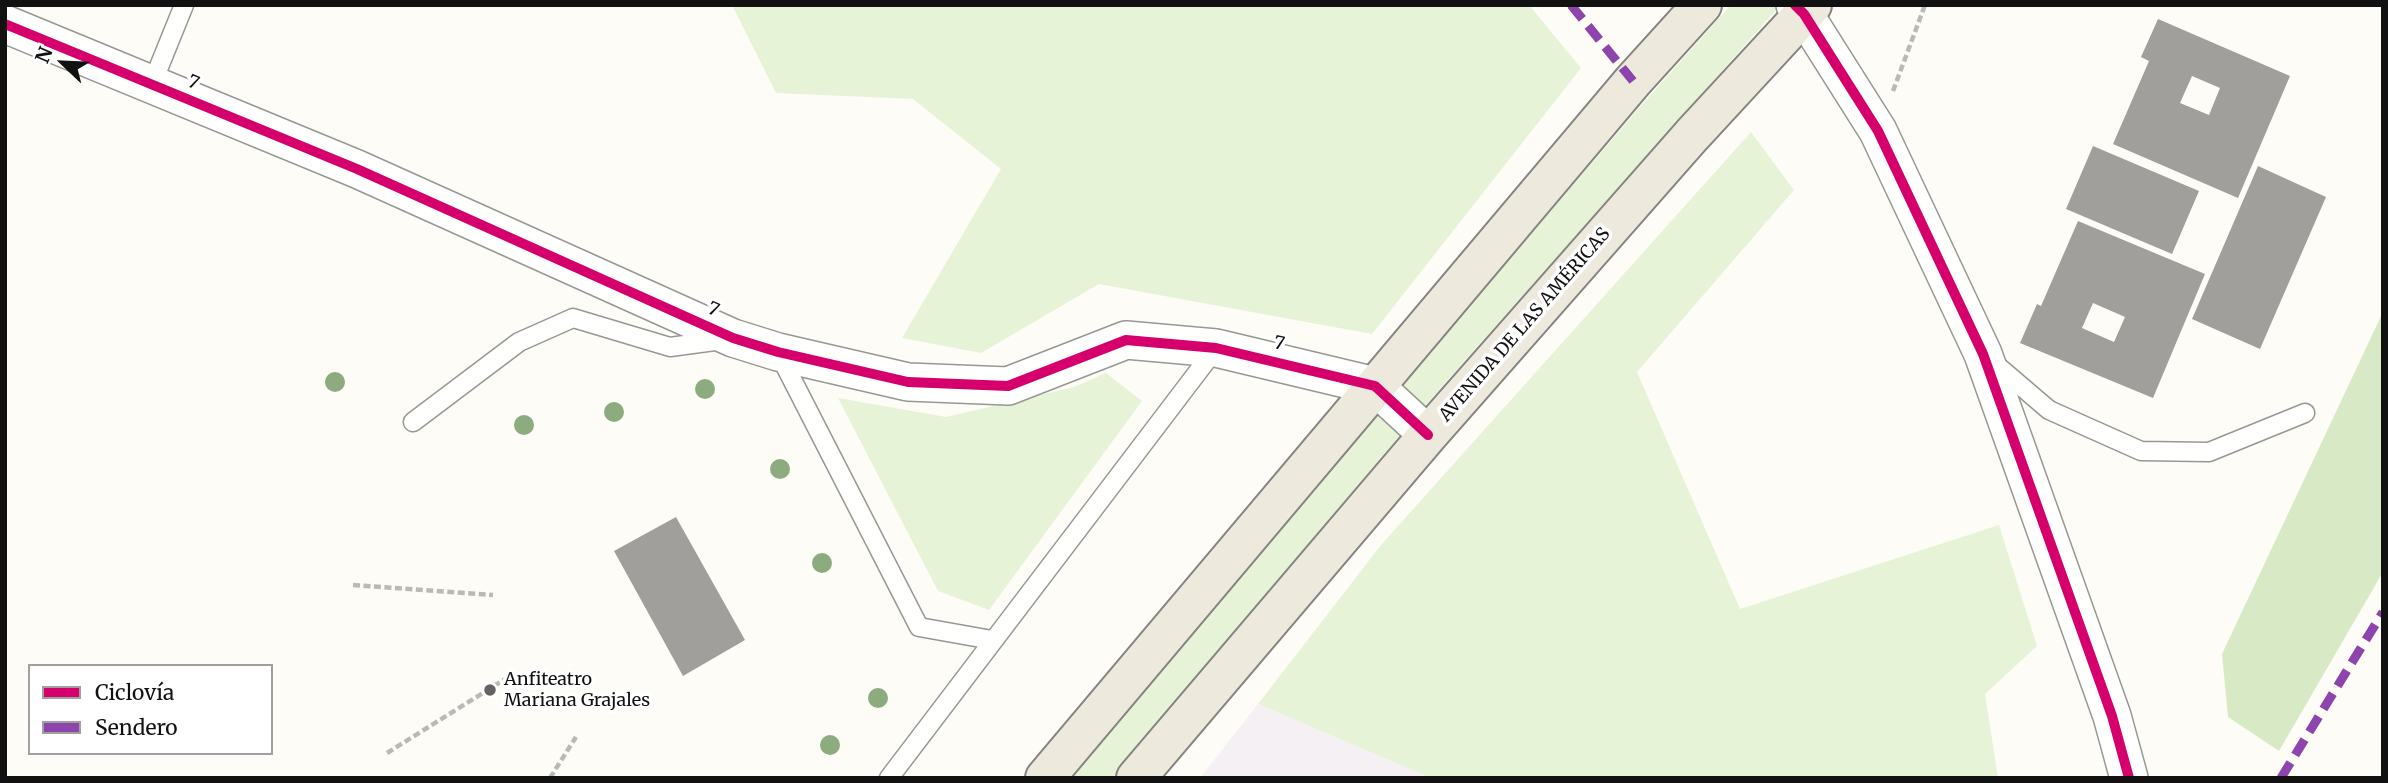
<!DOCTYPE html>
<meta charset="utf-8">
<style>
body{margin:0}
#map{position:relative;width:2388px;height:783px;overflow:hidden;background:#fdfcf7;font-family:Merriweather,serif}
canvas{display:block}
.frame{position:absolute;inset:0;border:7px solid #111;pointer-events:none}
.legend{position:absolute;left:28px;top:664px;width:245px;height:91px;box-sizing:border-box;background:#fff;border:2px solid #a0a0a0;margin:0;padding:9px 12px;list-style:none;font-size:21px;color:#111}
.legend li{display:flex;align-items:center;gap:14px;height:35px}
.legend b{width:35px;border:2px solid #a0a0a0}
.north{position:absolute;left:28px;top:28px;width:70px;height:70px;-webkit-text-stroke:5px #fff;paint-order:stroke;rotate:293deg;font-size:19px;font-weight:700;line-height:28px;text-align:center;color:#111}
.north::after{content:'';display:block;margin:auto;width:24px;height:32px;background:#111;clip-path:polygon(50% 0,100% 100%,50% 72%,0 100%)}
</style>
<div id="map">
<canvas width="2388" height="783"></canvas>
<div class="frame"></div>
<ul class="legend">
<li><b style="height:9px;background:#d6006c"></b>Ciclovía</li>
<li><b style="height:9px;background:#8e44ad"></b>Sendero</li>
</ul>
<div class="north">N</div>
</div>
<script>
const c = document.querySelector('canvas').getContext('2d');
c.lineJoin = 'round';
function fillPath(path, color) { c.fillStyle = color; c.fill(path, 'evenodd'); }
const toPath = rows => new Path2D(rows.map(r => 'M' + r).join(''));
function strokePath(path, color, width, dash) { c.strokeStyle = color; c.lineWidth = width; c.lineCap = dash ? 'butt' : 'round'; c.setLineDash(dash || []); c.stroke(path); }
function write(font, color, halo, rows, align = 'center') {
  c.font = font + ' Merriweather,serif'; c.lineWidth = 7; c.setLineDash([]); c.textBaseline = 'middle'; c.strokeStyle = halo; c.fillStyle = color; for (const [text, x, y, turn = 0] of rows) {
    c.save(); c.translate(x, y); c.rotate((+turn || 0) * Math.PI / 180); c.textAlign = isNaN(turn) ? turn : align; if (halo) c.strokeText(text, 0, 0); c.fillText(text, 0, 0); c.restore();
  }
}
const industrial = toPath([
 [1258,704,1431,778,1200,778]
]);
const green = toPath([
 [732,5,1529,5,1581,68,1372,334,1099,284,981,353,902,338,1001,169,913,99,776,93],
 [1731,5,1773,5,1777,9,1421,410,1398,389,1646,100],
 [1751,132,1794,190,1637,372,1740,609,1999,525,2037,646,1985,694,1998,778,1431,778,1258,704,1381,545],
 [1106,373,1142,401,989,610,938,591,838,398,946,417,1074,387],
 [1380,412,1404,430,1112,778,1071,778]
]);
const forest = toPath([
 [2383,312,2383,572,2279,751,2228,717,2222,654]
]);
const building = toPath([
 [2158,19,2290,76,2238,198,2113,144,2149,61,2141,57],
 [2192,76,2220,88,2209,115,2180,103],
 [2093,146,2199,191,2172,254,2066,209],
 [2258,166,2326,197,2260,349,2192,319],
 [2078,221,2205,274,2153,398,2020,343,2037,304,2041,306],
 [2093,303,2125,317,2114,342,2082,328],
 [676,517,745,640,683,676,614,551]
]);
const path = toPath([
 [1893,91,1925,5],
 [353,585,493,595],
 [387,753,510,676],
 [550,778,576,737]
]);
const service = toPath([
 [152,84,184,5],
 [779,354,919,627,992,640],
 [1994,363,2049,410,2141,451,2209,452,2305,413],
 [413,422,519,342,573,318,670,347,722,340],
 [889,778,1216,348]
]);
const minor = toPath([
 [1795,5,1804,14,1878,131,1983,354,2112,716,2129,778],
 [5,24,357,169,733,338,778,352,908,382,1008,386,1126,340,1216,348,1375,386,1428,435]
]);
const primary = toPath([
 [1045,778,1633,81,1702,5],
 [1136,778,1428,435,1692,135,1812,5]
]);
const quiet = toPath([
 [1571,5,1633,81],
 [2281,778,2383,612]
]);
const cycleway = toPath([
 [1795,5,1804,14,1878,131,1983,354,2112,716,2129,778],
 [5,24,357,169,733,338,778,352,908,382,1008,386,1126,340,1216,348,1375,386,1428,435]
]);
const trees = [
 [335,382],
 [705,389],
 [614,412],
 [524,425],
 [780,469],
 [822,563],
 [878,698],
 [830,745]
];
const markers = [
 [490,690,7,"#646362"]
];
const streetNames = [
 ["7",193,83,23],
 ["7",713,310,24],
 ["AVENIDA DE LAS AMÉRICAS",1525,325,-49],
 ["7",1279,344,13]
];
const poiNames = [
 ["Anfiteatro",504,680],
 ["Mariana Grajales",504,701]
];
fillPath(industrial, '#f5f0f3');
fillPath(green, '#e7f3d7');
fillPath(forest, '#d8eac5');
fillPath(building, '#a19f9c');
strokePath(service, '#979795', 21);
strokePath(minor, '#979795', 40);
strokePath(primary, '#858482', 42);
strokePath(path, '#b9b9b8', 4.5, [7, 3.5]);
strokePath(service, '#fffffe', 18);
strokePath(minor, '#fffffe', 37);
strokePath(primary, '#ede9dc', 38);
strokePath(quiet, '#8e44ad', 9, [18, 9]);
strokePath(cycleway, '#d6006c', 10);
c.fillStyle = '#8cac80';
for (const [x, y] of trees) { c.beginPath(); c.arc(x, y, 10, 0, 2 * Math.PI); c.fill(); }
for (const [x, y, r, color] of markers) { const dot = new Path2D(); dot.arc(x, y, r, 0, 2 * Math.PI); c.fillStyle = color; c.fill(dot); strokePath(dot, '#fff', 2.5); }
write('18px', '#111', '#fff', streetNames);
write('18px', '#111', '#fff', poiNames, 'left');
</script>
